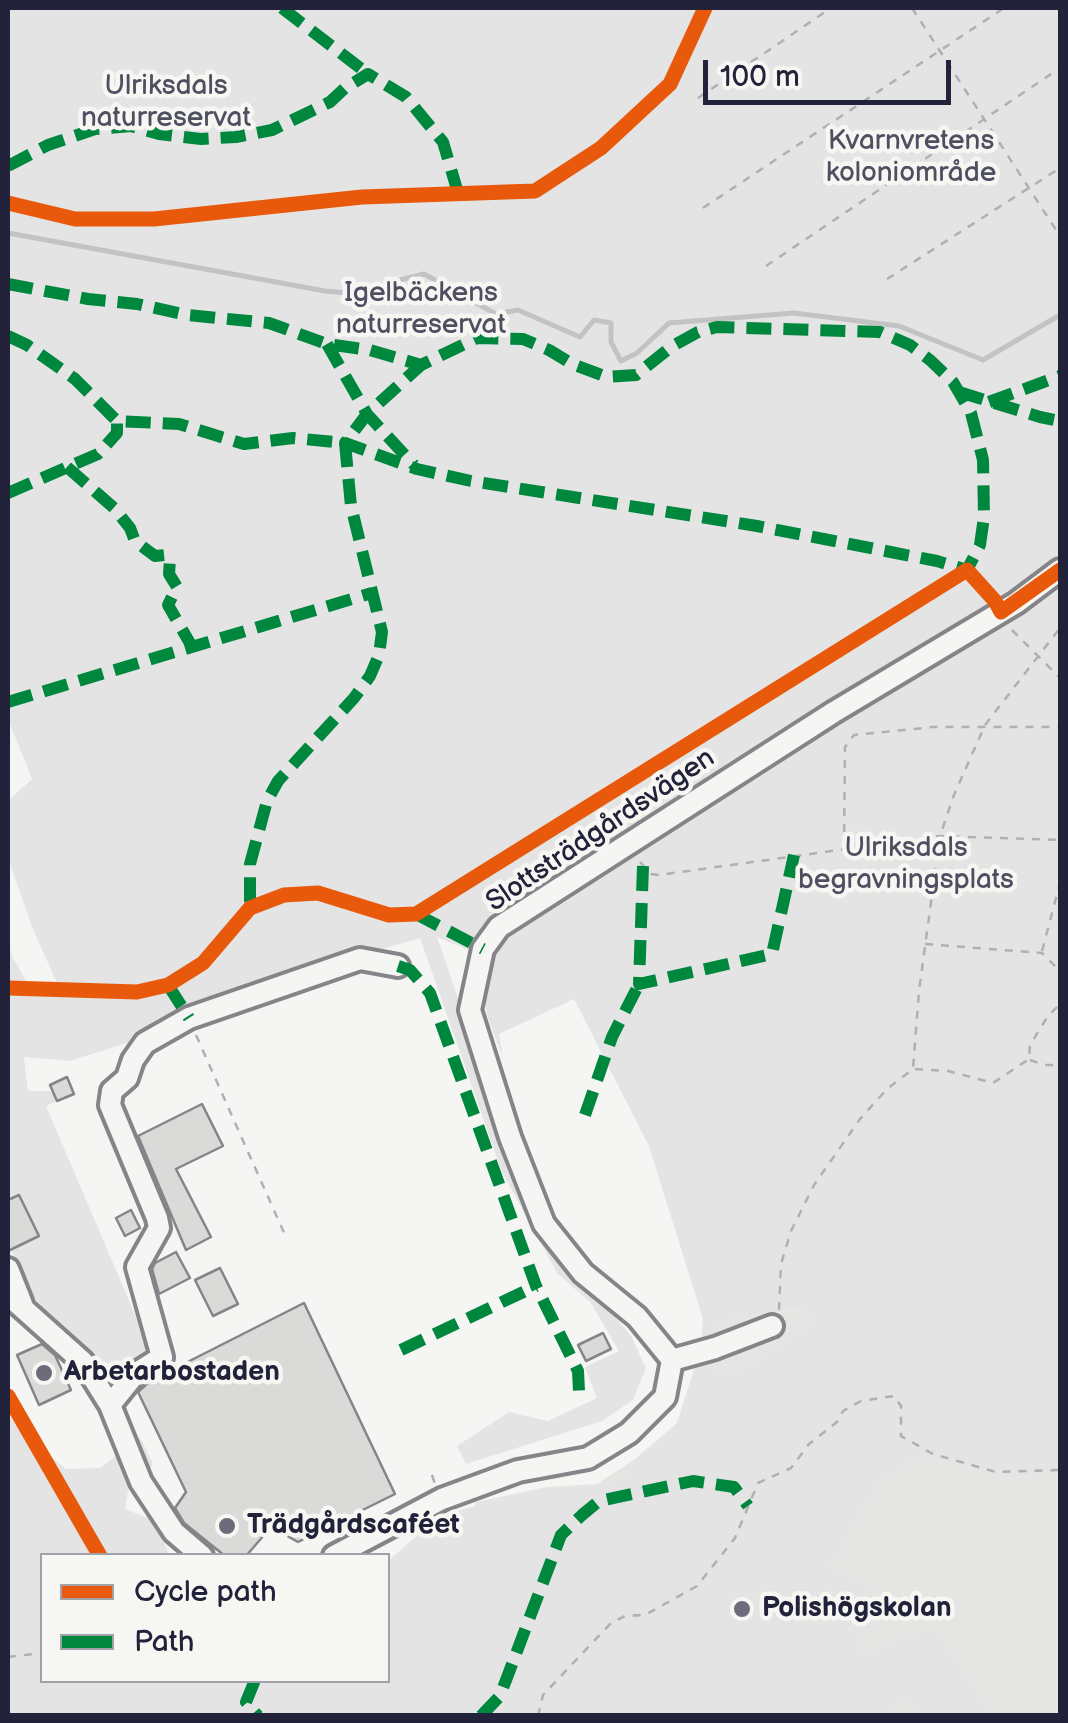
<!DOCTYPE html>
<meta charset="utf-8">
<style>
body{margin:0}
#map{position:relative;width:1068px;height:1723px;overflow:hidden;background:#f5f5f3;font-family:"Balsamiq Sans",sans-serif}
canvas{display:block}
.frame{position:absolute;inset:0;border:10px solid #22223b;pointer-events:none}
.legend{position:absolute;left:40px;top:1553px;width:350px;height:130px;box-sizing:border-box;background:#f6f6f2;border:2px solid #a1a1a9;margin:0;padding:12px 18px;list-style:none;font-size:30px;color:#22223b}
.legend li{display:flex;align-items:center;gap:20px;height:50px}
.legend b{width:50px;border:2px solid #a1a1a9}
.scale{position:absolute;left:703px;top:60px;width:248px;height:45px;box-sizing:border-box;border:5px solid #22223b;border-top:0;padding-left:12px;font-size:30px;line-height:35px;white-space:nowrap;color:#22223b;-webkit-text-stroke:8px #f6f6f2;paint-order:stroke}
</style>
<div id="map">
<canvas width="1068" height="1723"></canvas>
<div class="frame"></div>
<ul class="legend">
<li><b style="height:12px;background:#e8590c"></b>Cycle path</li>
<li><b style="height:12px;background:#00873e"></b>Path</li>
</ul>
<div class="scale">100 m</div>
</div>
<script>
const c = document.querySelector('canvas').getContext('2d');
c.lineJoin = 'round';
function fillPath(path, color) { c.fillStyle = color; c.fill(path, 'evenodd'); }
const toPath = rows => new Path2D(rows.map(r => 'M' + r).join(''));
function strokePath(path, color, width, dash) { c.strokeStyle = color; c.lineWidth = width; c.lineCap = dash ? 'butt' : 'round'; c.setLineDash(dash || []); c.stroke(path); }
function write(font, color, halo, rows, align = 'center') {
  c.font = font + ' "Balsamiq Sans",sans-serif'; c.lineWidth = 9; c.setLineDash([]); c.textBaseline = 'middle'; c.strokeStyle = halo; c.fillStyle = color; for (const [text, x, y, turn = 0] of rows) {
    c.save(); c.translate(x, y); c.rotate((+turn || 0) * Math.PI / 180); c.textAlign = isNaN(turn) ? turn : align; if (halo) c.strokeText(text, 0, 0); c.fillText(text, 0, 0); c.restore();
  }
}
const built = toPath([
 [1060,1304,1060,1715,372,1716,476,1502,546,1487,597,1484,635,1459,689,1413],
 [808,1308,817,1318,747,1368,716,1371,711,1323]
]);
const green = toPath([
 [8,8,1060,8,1060,1468,997,1470,965,1463,937,1451,914,1457,876,1480,826,1569,868,1588,879,1615,856,1635,863,1661,907,1637,933,1632,990,1715,929,1715,910,1697,888,1704,892,1716,8,1715,8,1414,23,1434,66,1469,100,1468,117,1455,124,1438,141,1439,153,1464,148,1473,130,1478,125,1509,155,1521,169,1555,42,1556,42,1680,388,1680,388,1561,441,1515,544,1489,601,1487,629,1478,637,1460,674,1432,701,1348,703,1319,649,1146,574,999,499,1034,503,1058,488,1018,473,952,437,937,539,1235,560,1263,608,1309,631,1336,646,1368,633,1400,602,1421,466,1464,457,1446,509,1412,548,1421,597,1398,585,1367,619,1351,591,1303,557,1273,502,1172,420,938,271,982,256,1002,70,1061,24,1057,28,1091,53,1091,57,1101,46,1106,153,1357,114,1379,97,1371,47,1315,27,1286,11,1250,39,1236,19,1195,8,1200,8,941,12,956,35,997,59,987,34,932,9,861,10,799,32,779,8,719],
 [807,1308,816,1319,747,1368,716,1371,711,1323]
]);
const stream = toPath([
 [8,233,325,291,348,293,424,274,496,314,518,310,580,337,594,320,611,323,611,342,621,361,637,353,669,323,794,313,899,326,983,360,1060,315]
]);
const building = toPath([
 [67,1077,74,1094,57,1101,50,1085,67,1077],
 [202,1104,223,1146,176,1169,211,1237,186,1250,138,1136,202,1104],
 [19,1195,39,1236,8,1251,8,1200,19,1195],
 [131,1210,140,1228,125,1236,116,1218,131,1210],
 [176,1252,190,1278,159,1294,152,1269,155,1263,176,1252],
 [220,1268,238,1304,213,1316,195,1280,220,1268],
 [304,1303,395,1494,298,1542,271,1527,246,1556,225,1556,184,1523,175,1508,186,1492,138,1392,150,1381,304,1303],
 [603,1333,611,1349,586,1361,578,1345,603,1333],
 [42,1344,55,1355,71,1390,39,1405,17,1355,42,1344]
]);
const path = toPath([
 [912,8,1060,236],
 [698,98,831,8],
 [703,208,1004,8],
 [766,266,1060,68],
 [887,279,1060,168],
 [1012,630,1060,678],
 [844,848,845,747,854,735,933,727,1060,727],
 [640,862,651,874,659,875,940,836,1060,840],
 [925,944,1042,953,1060,971],
 [1042,951,1060,883],
 [196,1035,285,1235],
 [1030,1060,1044,1065,1060,1065],
 [915,1069,948,1071,993,1083,1029,1059,1030,1045,1048,1016,1060,1004],
 [779,1310,781,1264,791,1231,814,1185,860,1119,887,1089,913,1069,919,991,940,836,954,795,985,725,1060,628],
 [432,1475,435,1484],
 [8,1657,42,1653],
 [538,1716,543,1695,611,1623,625,1616,645,1615,697,1586,735,1538,758,1483,791,1468,809,1444,837,1422,843,1411,861,1401,894,1396,901,1406,901,1436,933,1454,996,1472,1060,1470]
]);
const minor = toPath([
 [8,1269,22,1304],
 [8,1295,83,1362,110,1405,141,1482,174,1532,202,1556],
 [672,1360,715,1348,772,1326],
 [110,1405,135,1374,162,1357,137,1267,159,1228,157,1218,110,1105,112,1091,127,1078,133,1060,145,1043,189,1018,360,959,398,966],
 [334,1556,442,1499,518,1471,588,1458,629,1433,665,1397,672,1360,637,1317,583,1273,544,1224,510,1137,470,1010,483,949,499,927,834,712,1016,603,1060,570]
]);
const quiet = toPath([
 [282,8,368,74],
 [8,166,48,145,95,129,131,126,159,134,201,139,236,137,272,130,330,102,345,88,368,74,406,97,443,142,458,193],
 [8,284,88,299,137,304,187,315,269,323,327,344,370,350,421,365,477,338,523,339,549,350,572,364,607,377,636,375,671,347,698,332,717,327,880,332,910,345,930,360,953,382,971,413,983,460,984,517,980,545,967,570,937,561,757,526,471,481,417,469,345,443,367,414,421,365],
 [8,336,27,345,75,379,117,421,179,424,244,444,293,438,345,443,351,506,382,632,379,655,370,676,354,698,278,781,267,801,250,864,250,908],
 [327,344,367,414,414,465],
 [959,392,1040,417,1060,421],
 [989,402,1060,376],
 [67,467,114,508,130,528,135,541,155,556,165,555,170,559,169,574,177,587,168,605,191,645],
 [8,493,98,454,117,433,117,421],
 [8,702,372,593],
 [643,866,639,984,772,954,794,855],
 [416,914,483,949],
 [398,966,410,970,430,993,536,1286,578,1371,579,1391],
 [168,985,189,1018],
 [585,1115,612,1037,639,984],
 [401,1350,536,1286],
 [255,1680,246,1702,258,1716],
 [481,1716,500,1696,561,1535,582,1515,599,1501,693,1481,734,1487,748,1506]
]);
const cycleway = toPath([
 [8,203,75,219,154,219,362,197,535,191,601,148,670,84,705,8],
 [8,988,137,992,168,985,203,963,250,908,284,895,318,893,389,915,416,914,967,570,995,601,1001,612,1060,570],
 [8,1396,100,1556]
]);
const markers = [
 [44,1373,10,"#6c6c7b"],
 [227,1526,10,"#6c6c7b"],
 [742,1609,10,"#6c6c7b"]
];
const parkNames = [
 ["Ulriksdals",166,87],
 ["naturreservat",166,119],
 ["Kvarnvretens",911,142],
 ["koloniområde",911,174],
 ["Igelbäckens",421,294],
 ["naturreservat",421,326],
 ["Ulriksdals",906,849],
 ["begravningsplats",906,881]
];
const streetNames = [
 ["Slottsträdgårdsvägen",601,831,-34]
];
const poiNames = [
 ["Arbetarbostaden",64,1373],
 ["Trädgårdscaféet",247,1526],
 ["Polishögskolan",762,1609]
];
fillPath(built, '#e5e5e4');
fillPath(green, '#e4e4e4');
strokePath(stream, '#c3c3c6', 5);
fillPath(building, '#dadad9');
strokePath(building, '#858589', 2.5);
strokePath(minor, '#858589', 28);
strokePath(path, '#b0b0b2', 2.5, [8, 8]);
strokePath(minor, '#f5f5f3', 20);
strokePath(quiet, '#00873e', 12, [25, 12]);
strokePath(cycleway, '#e8590c', 15);
for (const [x, y, r, color] of markers) { const dot = new Path2D(); dot.arc(x, y, r, 0, 2 * Math.PI); c.fillStyle = color; c.fill(dot); strokePath(dot, '#f6f6f2', 4); }
write('28px', '#4f4f62', '#f6f6f2', parkNames);
write('28px', '#22223b', '#f6f6f2', streetNames);
write('bold 28px', '#22223b', '#f6f6f2', poiNames, 'left');
</script>
